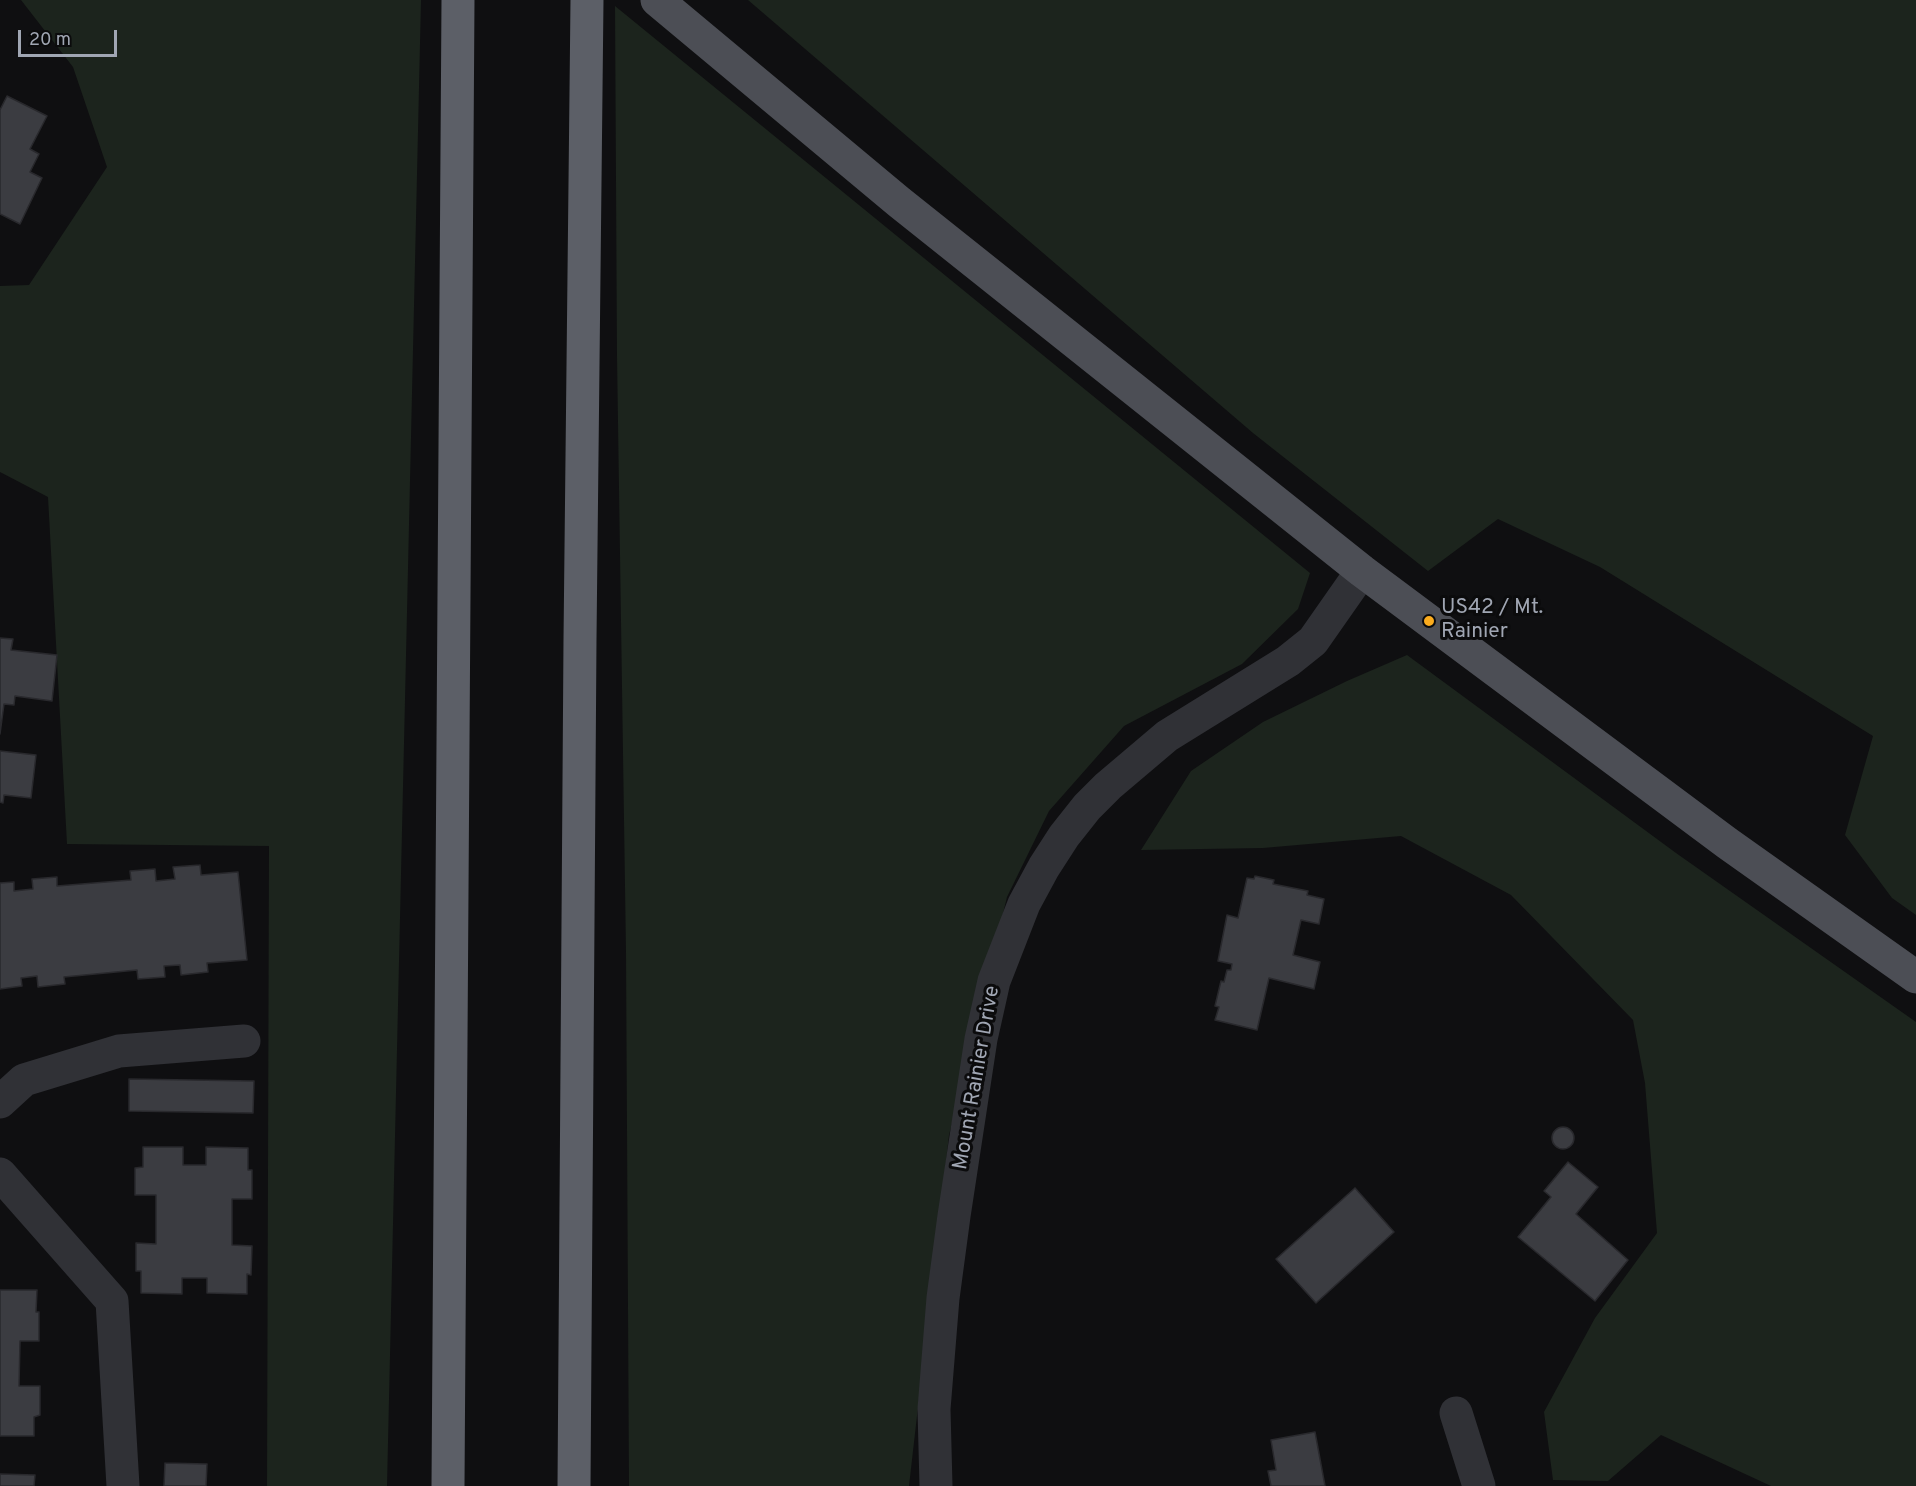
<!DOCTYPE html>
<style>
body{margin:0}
#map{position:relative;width:1916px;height:1486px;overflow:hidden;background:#0f0f11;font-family:Overpass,sans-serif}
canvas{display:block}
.scale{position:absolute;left:18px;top:30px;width:99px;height:27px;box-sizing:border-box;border:3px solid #a0a6b3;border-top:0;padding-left:8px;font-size:18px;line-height:21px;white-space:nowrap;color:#a0a6b3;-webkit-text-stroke:4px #0b0b0c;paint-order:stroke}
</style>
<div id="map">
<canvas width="1916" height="1486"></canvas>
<div class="scale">20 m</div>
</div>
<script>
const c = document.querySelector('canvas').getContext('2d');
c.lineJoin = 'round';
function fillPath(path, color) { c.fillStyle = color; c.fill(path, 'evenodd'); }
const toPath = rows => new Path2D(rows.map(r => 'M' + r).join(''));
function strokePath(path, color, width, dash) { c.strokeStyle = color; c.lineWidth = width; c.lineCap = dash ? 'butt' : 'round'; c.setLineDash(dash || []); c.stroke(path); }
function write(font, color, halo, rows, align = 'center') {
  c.font = font + ' Overpass,sans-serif'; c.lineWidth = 6; c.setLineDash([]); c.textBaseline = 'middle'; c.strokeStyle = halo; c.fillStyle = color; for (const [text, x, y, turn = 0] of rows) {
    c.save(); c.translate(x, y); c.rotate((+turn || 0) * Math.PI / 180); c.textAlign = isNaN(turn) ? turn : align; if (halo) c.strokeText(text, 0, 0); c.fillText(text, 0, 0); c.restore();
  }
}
const green = toPath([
 [21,0,421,0,387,1486,267,1486,269,846,67,844,48,497,0,472,0,286,29,285,107,167,73,67],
 [748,0,1916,0,1916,915,1892,898,1845,835,1873,736,1600,567,1498,519,1428,571,1253,433],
 [615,6,1310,573,1298,609,1242,664,1124,726,1049,811,1007,897,949,1135,909,1486,629,1486,626,952,617,356],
 [1407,655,1676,853,1916,1022,1916,1486,1771,1486,1661,1435,1608,1481,1553,1480,1544,1412,1595,1318,1657,1233,1645,1083,1633,1020,1511,895,1401,836,1263,848,1141,850,1191,771,1263,722,1347,681]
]);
const building = toPath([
 [7,96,47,116,30,149,39,154,30,172,42,178,20,224,0,214,0,110,7,96],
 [0,638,13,639,11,650,57,655,52,701,15,696,14,705,4,704,0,734,0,638],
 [0,751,36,755,31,798,4,795,3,803,0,802,0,751],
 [200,865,201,875,238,872,247,960,207,963,208,972,181,975,180,965,164,966,165,977,138,979,137,970,64,977,65,984,38,987,37,976,21,978,22,986,0,989,0,883,14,882,14,891,33,889,32,879,57,877,57,886,131,880,130,871,155,869,156,881,175,879,173,867,200,865],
 [1255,876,1274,880,1273,884,1308,891,1307,895,1324,899,1319,924,1301,920,1293,955,1320,962,1314,989,1269,978,1257,1030,1215,1020,1219,1007,1215,1006,1221,981,1224,982,1227,970,1231,970,1232,964,1218,961,1227,915,1238,918,1247,878,1254,879,1255,876],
 [129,1079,254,1081,253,1113,129,1111,129,1079],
 '1552 1138a11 11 0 1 1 22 0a11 11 0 1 1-22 0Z',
 [143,1147,183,1147,183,1165,206,1165,206,1147,248,1148,248,1170,252,1170,252,1199,232,1199,232,1245,252,1246,251,1275,247,1274,247,1294,207,1293,207,1278,182,1278,182,1294,141,1293,141,1271,136,1271,136,1243,156,1244,156,1195,135,1195,135,1168,143,1167,143,1147],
 [1568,1162,1598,1187,1576,1214,1628,1260,1595,1301,1518,1237,1551,1197,1544,1191,1568,1162],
 [1355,1188,1394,1232,1316,1303,1276,1259,1355,1188],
 [0,1290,37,1290,36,1312,39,1312,39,1341,20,1341,19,1386,40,1386,40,1415,34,1417,34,1436,0,1436,0,1290],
 [1315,1432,1325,1486,1271,1486,1268,1471,1276,1470,1271,1440,1315,1432],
 [165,1463,207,1464,206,1486,164,1486,165,1463],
 [0,1474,35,1475,34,1486,0,1486,0,1474]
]);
const minor = toPath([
 [0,1102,24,1080,119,1051,244,1041],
 [0,1174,112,1301,123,1486],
 [1456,1413,1479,1486],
 [936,1486,934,1409,943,1298,954,1216,981,1039,994,981,1024,904,1044,867,1064,836,1087,807,1108,786,1167,736,1288,661,1313,641,1362,571]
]);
const primary = toPath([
 [657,0,899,202,1362,571,1727,843,1916,977]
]);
const motorway = toPath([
 [448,1486,458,0],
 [574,1486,580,639,587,0]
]);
const markers = [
 [1429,621,6,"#fbac1e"]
];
const poiNames = [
 ["US42 / Mt.",1441,609],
 ["Rainier",1441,633]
];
const streetNames = [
 ["Mount Rainier Drive",978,1078,-80]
];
fillPath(green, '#1c241d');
fillPath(building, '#3b3c41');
strokePath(building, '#29292d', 1.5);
strokePath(minor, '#303136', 33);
strokePath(primary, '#4c4e55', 33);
strokePath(motorway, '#5c5f67', 33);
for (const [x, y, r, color] of markers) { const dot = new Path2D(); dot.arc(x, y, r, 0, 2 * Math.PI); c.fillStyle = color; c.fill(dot); strokePath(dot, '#0b0b0c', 2); }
write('21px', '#a0a6b3', '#0b0b0c', poiNames, 'left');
write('21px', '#a0a6b3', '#0b0b0c', streetNames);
</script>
